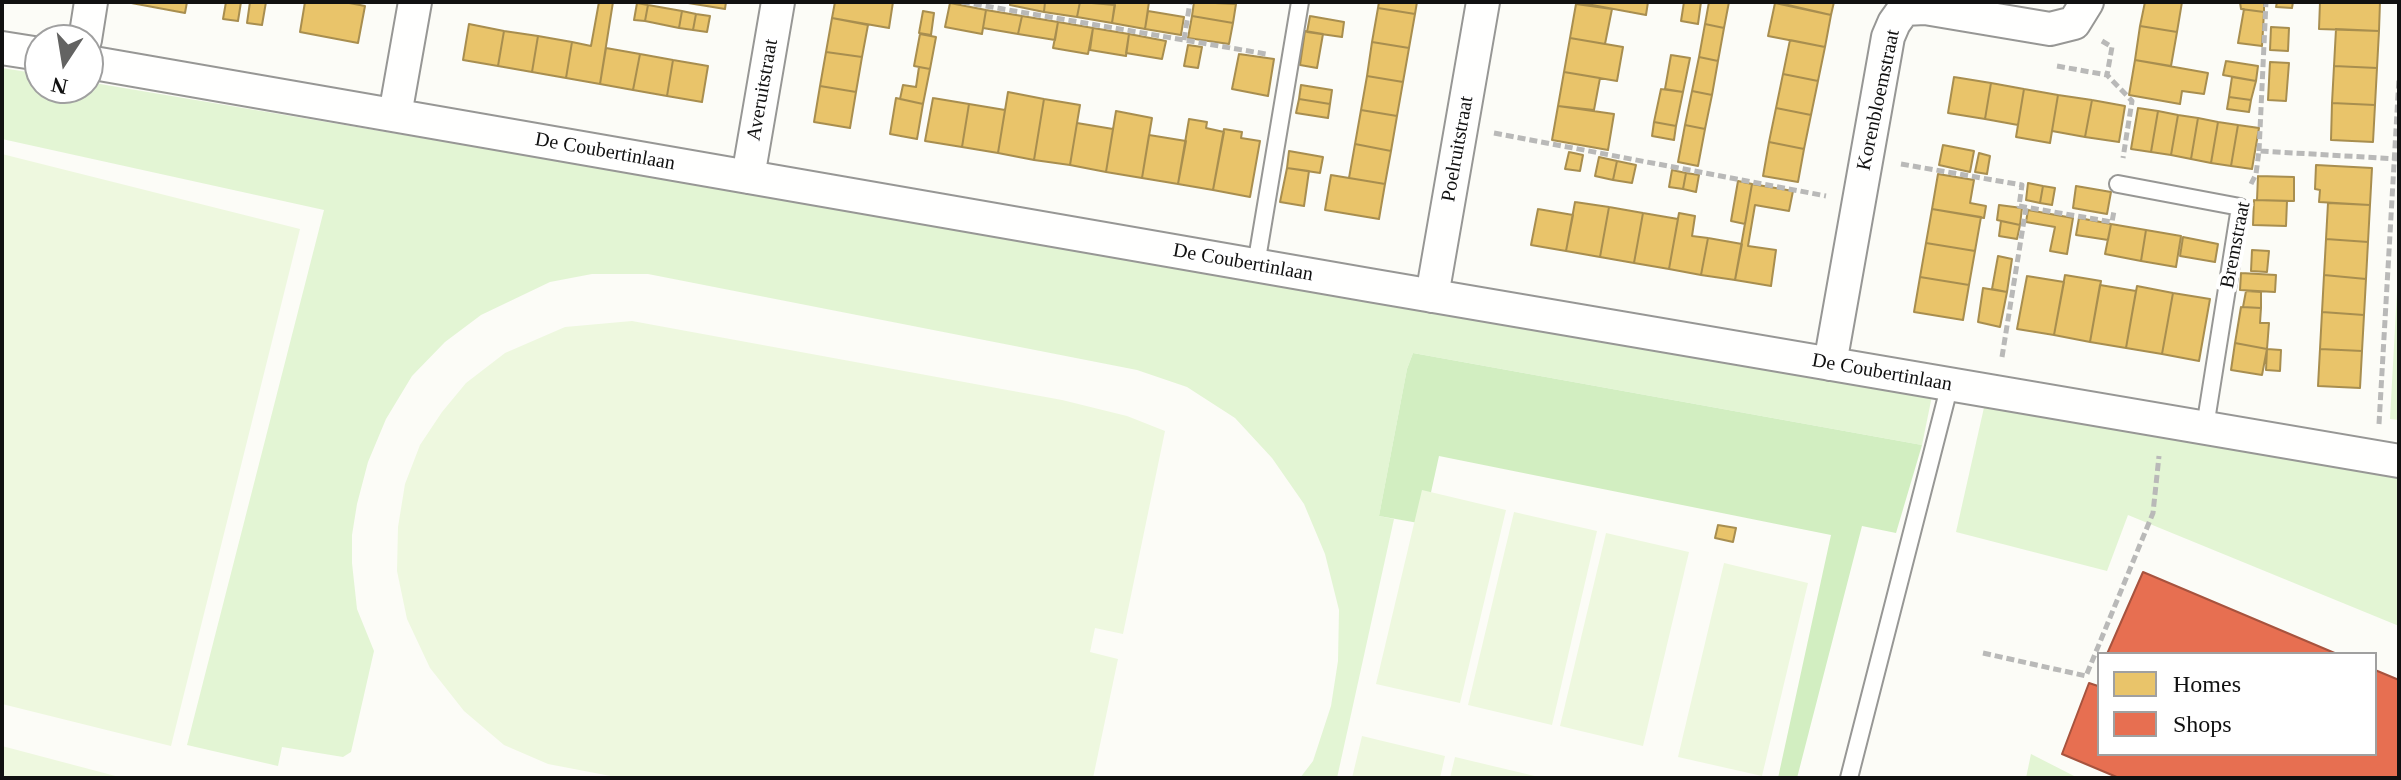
<!DOCTYPE html>
<style>
body{margin:0}
#map{position:relative;width:2401px;height:780px;overflow:hidden;background:#fcfcf7;font-family:Georgia,serif}
canvas{display:block}
.frame{position:absolute;inset:0;border:4px solid #111;pointer-events:none}
.legend{position:absolute;left:2097px;top:652px;width:280px;height:104px;box-sizing:border-box;background:#fff;border:2px solid #a0a0a0;margin:0;padding:10px 14px;list-style:none;font-size:24px;color:#111}
.legend li{display:flex;align-items:center;gap:16px;height:40px}
.legend b{width:40px;border:2px solid #a0a0a0}
.north{position:absolute;left:24px;top:24px;width:80px;height:80px;box-sizing:border-box;background:#fff;border:2px solid #a0a0a0;border-radius:50%;rotate:192deg;font-size:22px;font-weight:700;line-height:32px;text-align:center;color:#111}
.north::after{content:'';display:block;margin:auto;width:28px;height:36px;background:#636362;clip-path:polygon(50% 0,100% 100%,50% 72%,0 100%)}
</style>
<div id="map">
<canvas width="2401" height="780"></canvas>
<div class="frame"></div>
<ul class="legend">
<li><b style="height:22px;background:#e9c46a"></b>Homes</li>
<li><b style="height:22px;background:#e76f51"></b>Shops</li>
</ul>
<div class="north">N</div>
</div>
<script>
const c = document.querySelector('canvas').getContext('2d');
c.lineJoin = 'round';
function fillPath(path, color) { c.fillStyle = color; c.fill(path, 'evenodd'); }
const toPath = rows => new Path2D(rows.map(r => 'M' + r).join(''));
function strokePath(path, color, width, dash) { c.strokeStyle = color; c.lineWidth = width; c.lineCap = dash ? 'butt' : 'round'; c.setLineDash(dash || []); c.stroke(path); }
function write(font, color, halo, rows, align = 'center') {
  c.font = font + ' Georgia,serif'; c.lineWidth = 8; c.setLineDash([]); c.textBaseline = 'middle'; c.strokeStyle = halo; c.fillStyle = color; for (const [text, x, y, turn = 0] of rows) {
    c.save(); c.translate(x, y); c.rotate((+turn || 0) * Math.PI / 180); c.textAlign = isNaN(turn) ? turn : align; if (halo) c.strokeText(text, 0, 0); c.fillText(text, 0, 0); c.restore();
  }
}
const green = toPath([
 [2,68,40,74,40,88,88,88,88,82,1933,391,1922,445,1413,353,1407,369,1379,516,1394,519,1337,778,1300,778,1313,761,1331,706,1338,661,1339,610,1325,554,1304,504,1272,458,1235,418,1187,387,1137,370,648,274,592,274,550,282,481,315,445,342,412,376,386,419,368,462,357,504,352,535,352,563,357,609,374,651,351,752,343,757,282,747,278,766,187,745,324,210,2,139],
 [2399,255,2399,420,2390,419],
 [1985,403,2399,478,2399,626,2128,515,2107,571,1956,532],
 [2031,754,2078,778,2026,778]
]);
const forest = toPath([
 [1413,353,1922,445,1896,533,1862,526,1797,778,1778,778,1831,535,1439,456,1424,524,1379,516,1407,369]
]);
const pitch = toPath([
 [2,154,300,229,171,746,2,704],
 [632,321,1062,400,1127,416,1165,431,1123,634,1095,628,1090,652,1118,659,1093,778,621,778,548,764,504,745,464,711,430,668,407,619,397,571,398,527,405,484,420,445,442,412,466,383,505,353,565,327],
 [1422,490,1506,510,1460,703,1376,684],
 [1514,512,1597,531,1552,725,1468,705],
 [1606,533,1689,552,1643,746,1560,726],
 [1724,563,1808,583,1762,776,1678,757],
 [1362,736,1445,756,1440,778,1352,778],
 [2,746,123,778,2,778],
 [1455,757,1539,777,1538,778,1450,778]
]);
const homes = toPath([
 [126,2,187,2,185,13,126,2],
 [226,2,241,2,238,21,223,19,226,2],
 [250,2,266,2,262,25,247,23,250,2],
 [305,2,344,2,365,6,358,43,300,32,305,2],
 [599,2,613,2,600,84,566,78,572,42,591,46,599,2],
 [682,2,726,2,725,9,682,2],
 [835,2,893,2,889,28,832,18,835,2],
 [1010,2,1045,2,1044,12,1010,5,1010,2],
 [1045,2,1080,2,1077,17,1044,12,1045,2],
 [1080,2,1115,5,1112,23,1077,17,1080,2],
 [1115,2,1149,2,1145,29,1112,23,1115,2],
 [1194,2,1236,4,1233,23,1192,16,1194,2],
 [1379,2,1417,2,1415,14,1378,8,1379,2],
 [1576,2,1648,2,1646,15,1576,2],
 [1684,2,1701,2,1698,24,1681,21,1684,2],
 [1709,2,1729,2,1724,28,1705,24,1709,2],
 [1775,2,1834,2,1831,15,1775,2],
 [2145,2,2182,2,2177,32,2140,26,2145,2],
 [2240,2,2264,2,2264,12,2241,9,2240,2],
 [2277,2,2293,2,2292,8,2276,7,2277,2],
 [2320,2,2380,2,2379,31,2319,29,2320,2],
 [637,3,648,5,645,21,634,20,637,3],
 [950,3,986,10,982,34,945,27,950,3],
 [1775,3,1831,15,1825,47,1768,36,1775,3],
 [1576,4,1612,9,1605,44,1570,38,1576,4],
 [648,5,682,11,679,28,645,21,648,5],
 [1378,8,1415,14,1409,48,1372,42,1378,8],
 [2241,9,2264,12,2262,46,2238,43,2244,9,2241,9],
 [986,10,1022,16,1018,34,983,28,986,10],
 [682,11,696,14,693,30,679,28,682,11],
 [923,11,934,13,931,35,919,33,923,11],
 [1148,11,1184,17,1181,35,1145,29,1148,11],
 [696,14,710,16,707,32,693,30,696,14],
 [1022,16,1058,22,1055,40,1018,34,1022,16],
 [1192,16,1233,23,1229,44,1188,38,1192,16],
 [1310,16,1344,22,1342,37,1307,32,1310,16],
 [832,18,868,25,862,57,826,52,832,18],
 [1058,22,1093,28,1088,54,1053,48,1058,22],
 [469,24,504,31,498,66,463,60,469,24],
 [1705,24,1724,28,1718,61,1699,57,1705,24],
 [2140,26,2177,32,2171,66,2135,60,2140,26],
 [2271,27,2289,28,2288,51,2270,50,2271,27],
 [1093,28,1129,34,1126,56,1090,50,1093,28],
 [2336,29,2379,31,2377,68,2334,66,2336,29],
 [504,31,538,36,532,72,498,66,504,31],
 [1305,31,1323,34,1317,68,1300,65,1305,31],
 [920,34,936,37,930,69,914,66,920,34],
 [1129,34,1166,41,1162,59,1126,53,1129,34],
 [538,36,572,42,566,78,532,72,538,36],
 [1570,38,1623,47,1617,81,1564,72,1570,38],
 [1790,40,1825,47,1818,81,1783,74,1790,40],
 [1372,42,1409,48,1403,82,1367,76,1372,42],
 [1188,45,1202,47,1198,68,1184,66,1188,45],
 [606,48,640,54,633,90,600,84,606,48],
 [826,52,862,57,856,92,820,86,826,52],
 [640,54,673,60,667,96,633,90,640,54],
 [1239,54,1274,59,1268,96,1232,89,1239,54],
 [1671,55,1690,58,1683,92,1665,89,1671,55],
 [1699,57,1718,61,1712,95,1692,91,1699,57],
 [673,60,708,66,702,102,667,96,673,60],
 [2135,60,2208,73,2204,94,2182,91,2180,104,2129,95,2135,60],
 [2226,61,2258,66,2256,81,2223,75,2226,61],
 [2270,62,2289,63,2286,101,2268,100,2270,62],
 [2334,66,2377,68,2375,105,2332,103,2334,66],
 [919,67,930,69,923,104,900,99,903,85,916,87,919,67],
 [1564,72,1600,78,1594,110,1558,106,1564,72],
 [1783,74,1818,81,1811,115,1776,108,1783,74],
 [1367,76,1403,82,1397,116,1361,110,1367,76],
 [1954,77,1991,83,1985,119,1948,113,1954,77],
 [2232,77,2256,81,2251,100,2229,97,2232,77],
 [1991,83,2024,89,2018,125,1985,119,1991,83],
 [1301,85,1332,90,1330,104,1299,99,1301,85],
 [820,86,856,92,850,128,814,122,820,86],
 [1661,89,1683,92,1676,126,1654,122,1661,89],
 [2024,89,2058,95,2050,143,2016,137,2024,89],
 [1692,91,1712,95,1705,129,1685,125,1692,91],
 [1008,92,1044,99,1034,160,998,153,1008,92],
 [2058,95,2092,100,2085,137,2052,131,2058,95],
 [2229,97,2251,100,2249,112,2227,109,2229,97],
 [896,98,923,104,917,139,890,134,896,98],
 [933,98,969,104,962,147,925,141,933,98],
 [1044,99,1080,105,1070,165,1034,160,1044,99],
 [1299,99,1330,104,1328,118,1296,113,1299,99],
 [2092,100,2125,106,2119,142,2085,137,2092,100],
 [2332,103,2375,105,2373,142,2331,140,2332,103],
 [969,104,1005,110,998,153,962,147,969,104],
 [1558,106,1614,114,1608,150,1552,140,1558,106],
 [1776,108,1811,115,1804,149,1769,142,1776,108],
 [2138,108,2158,111,2151,152,2131,149,2138,108],
 [1361,110,1397,116,1391,151,1355,144,1361,110],
 [1116,111,1152,118,1142,178,1106,172,1116,111],
 [2158,111,2178,115,2171,155,2151,152,2158,111],
 [2178,115,2198,118,2191,159,2171,155,2178,115],
 [2198,118,2218,122,2211,163,2191,159,2198,118],
 [1189,119,1207,122,1206,128,1224,132,1213,190,1178,184,1189,119],
 [1654,122,1676,126,1674,140,1652,136,1654,122],
 [2218,122,2238,125,2231,166,2211,163,2218,122],
 [1077,123,1113,129,1106,172,1070,165,1077,123],
 [1685,125,1705,129,1698,166,1678,162,1685,125],
 [2238,125,2259,128,2252,169,2231,166,2238,125],
 [1224,129,1242,132,1241,138,1260,141,1250,197,1213,190,1224,129],
 [1149,135,1186,141,1178,184,1142,178,1149,135],
 [1769,142,1804,149,1798,182,1763,176,1769,142],
 [1355,144,1391,151,1385,184,1349,178,1355,144],
 [1943,145,1974,151,1970,172,1939,165,1943,145],
 [1289,151,1323,157,1320,173,1287,168,1289,151],
 [1569,152,1583,155,1580,171,1565,169,1569,152],
 [1979,153,1990,156,1987,174,1975,172,1979,153],
 [1599,157,1617,161,1613,180,1595,176,1599,157],
 [1617,161,1636,165,1632,183,1613,180,1617,161],
 [2316,165,2372,168,2370,205,2319,202,2320,190,2315,189,2316,165],
 [1287,168,1309,171,1304,206,1280,202,1287,168],
 [1672,170,1686,173,1683,189,1669,187,1672,170],
 [1686,173,1699,175,1696,192,1683,189,1686,173],
 [1938,174,1974,180,1970,203,1986,206,1984,218,1932,209,1938,174],
 [1331,175,1385,184,1379,219,1325,210,1331,175],
 [2258,176,2294,177,2294,201,2257,200,2258,176],
 [1738,181,1752,184,1745,224,1731,221,1738,181],
 [2028,183,2043,186,2040,203,2026,200,2028,183],
 [1752,184,1793,191,1789,211,1755,205,1748,246,1776,250,1771,286,1735,280,1752,184],
 [2043,186,2055,188,2052,205,2040,203,2043,186],
 [2076,186,2111,192,2107,214,2073,208,2076,186],
 [2254,200,2287,201,2286,226,2253,225,2254,200],
 [1575,202,1609,207,1600,257,1566,251,1575,202],
 [2328,203,2370,205,2368,242,2326,239,2328,203],
 [1999,205,2022,208,2020,225,1997,220,1999,205],
 [1609,207,1643,213,1634,263,1600,257,1609,207],
 [1538,209,1573,215,1566,251,1531,245,1538,209],
 [1932,209,1981,217,1975,251,1926,243,1932,209],
 [2028,210,2073,218,2067,254,2050,251,2055,227,2026,222,2028,210],
 [1643,213,1678,219,1669,269,1634,263,1643,213],
 [1679,213,1695,216,1692,236,1708,238,1701,275,1669,269,1679,213],
 [2079,218,2111,224,2108,240,2076,235,2079,218],
 [2001,221,2020,225,2017,239,1999,236,2001,221],
 [2111,224,2146,230,2141,261,2105,254,2111,224],
 [2146,230,2181,236,2176,267,2141,261,2146,230],
 [2183,237,2218,244,2215,262,2180,256,2183,237],
 [1708,238,1742,244,1735,280,1701,275,1708,238],
 [2326,239,2368,242,2366,279,2324,275,2326,239],
 [1926,243,1975,251,1969,285,1920,277,1926,243],
 [2252,250,2269,251,2267,272,2251,271,2252,250],
 [1998,256,2012,259,2007,292,1992,289,1998,256],
 [2241,273,2276,275,2275,292,2240,290,2241,273],
 [2065,275,2101,281,2090,342,2054,335,2065,275],
 [2324,275,2366,279,2364,315,2322,312,2324,275],
 [2027,276,2064,282,2054,335,2017,329,2027,276],
 [1920,277,1969,285,1963,320,1914,312,1920,277],
 [2100,285,2136,291,2126,348,2090,342,2100,285],
 [2137,286,2173,293,2162,354,2126,348,2137,286],
 [1983,288,2007,292,2000,327,1978,322,1983,288],
 [2246,291,2261,292,2261,308,2243,307,2246,291],
 [2173,293,2210,299,2199,361,2162,354,2173,293],
 [2241,307,2261,308,2260,323,2269,323,2267,349,2235,343,2241,307],
 [2322,312,2364,315,2362,351,2320,349,2322,312],
 [2235,343,2267,349,2262,375,2231,370,2235,343],
 [2267,349,2281,350,2280,371,2266,370,2267,349],
 [2320,349,2362,351,2360,388,2318,386,2320,349],
 [1718,525,1736,528,1733,542,1715,538,1718,525]
]);
const shops = toPath([
 [2143,572,2337,654,2107,654,2143,572],
 [2375,670,2399,680,2399,778,2119,778,2062,754,2089,683,2098,686,2099,684,2099,754,2375,754,2375,670]
]);
const path = toPath([
 [962,2,1266,54],
 [1184,40,1190,2],
 [2102,41,2112,47,2107,75,2132,101,2123,158],
 [2057,66,2107,75],
 [1494,133,1826,196],
 [2259,151,2266,2],
 [1901,164,2022,185,2019,206,2112,222,2114,211],
 [2251,184,2256,174,2259,151,2399,159],
 [2002,357,2026,208],
 [2379,424,2399,78],
 [1983,653,2086,676,2153,513,2159,456]
]);
const lane = toPath([
 [2118,184,2240,207,2205,427],
 [1256,265,1300,2],
 [1849,778,1950,384]
]);
const street = toPath([
 [85,40,91,2],
 [2,48,40,54],
 [88,62,1369,285,2399,461],
 [395,115,415,2],
 [748,177,778,2],
 [1432,296,1483,2],
 [1830,364,1888,37,1894,23,1904,9,1925,8,2050,29,2074,23,2087,2]
]);
const streetNames = [
 ["Averuitstraat",763,90,-80],
 ["Korenbloemstraat",1879,100,-78],
 ["Poelruitstraat",1458,149,-80],
 ["De Coubertinlaan",605,152,10],
 ["Bremstraat",2236,245,-79],
 ["De Coubertinlaan",1243,263,10],
 ["De Coubertinlaan",1882,373,10]
];
fillPath(green, '#e3f5d4');
fillPath(forest, '#d2eec1');
fillPath(pitch, '#eef8df');
fillPath(homes, '#e9c46a');
strokePath(homes, '#a88e4f', 2);
fillPath(shops, '#e76f51');
strokePath(shops, '#a7533e', 2);
strokePath(lane, '#979795', 20);
strokePath(street, '#979795', 36);
strokePath(path, '#b9b9b8', 5, [8, 4]);
strokePath(lane, '#fffffe', 16);
strokePath(street, '#fffffe', 32);
write('20px', '#111', '#fff', streetNames);
</script>
